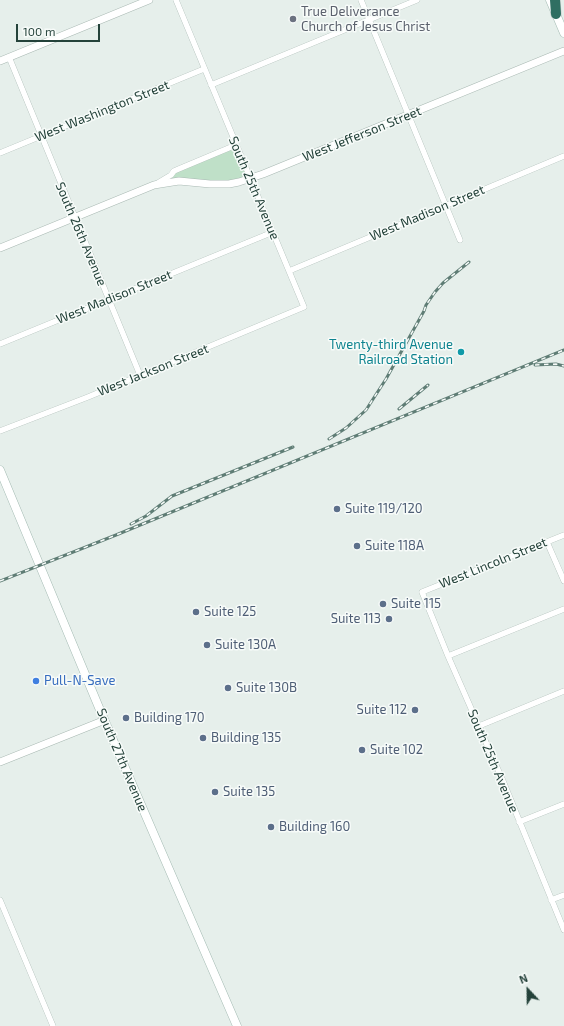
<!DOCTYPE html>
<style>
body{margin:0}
#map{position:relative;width:564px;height:1026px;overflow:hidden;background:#e6efeb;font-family:"Exo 2",sans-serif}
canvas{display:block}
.north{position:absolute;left:508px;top:970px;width:40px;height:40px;-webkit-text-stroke:3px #f7fbf9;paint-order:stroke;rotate:338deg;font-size:11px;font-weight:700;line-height:16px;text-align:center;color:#24423a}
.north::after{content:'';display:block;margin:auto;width:14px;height:18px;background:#24423a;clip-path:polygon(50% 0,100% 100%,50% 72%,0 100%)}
.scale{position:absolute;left:16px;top:24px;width:84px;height:18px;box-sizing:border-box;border:2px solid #24423a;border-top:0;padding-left:5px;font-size:12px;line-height:14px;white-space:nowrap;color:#24423a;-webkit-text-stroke:3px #f7fbf9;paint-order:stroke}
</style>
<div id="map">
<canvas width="564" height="1026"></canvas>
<div class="north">N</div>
<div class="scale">100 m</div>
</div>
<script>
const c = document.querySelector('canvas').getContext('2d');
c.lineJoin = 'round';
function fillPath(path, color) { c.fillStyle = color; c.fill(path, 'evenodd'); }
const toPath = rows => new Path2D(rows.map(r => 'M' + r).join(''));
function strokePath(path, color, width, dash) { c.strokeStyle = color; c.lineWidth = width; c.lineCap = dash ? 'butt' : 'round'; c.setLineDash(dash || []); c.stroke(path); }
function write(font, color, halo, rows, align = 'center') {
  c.font = font + ' "Exo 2",sans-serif'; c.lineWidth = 3; c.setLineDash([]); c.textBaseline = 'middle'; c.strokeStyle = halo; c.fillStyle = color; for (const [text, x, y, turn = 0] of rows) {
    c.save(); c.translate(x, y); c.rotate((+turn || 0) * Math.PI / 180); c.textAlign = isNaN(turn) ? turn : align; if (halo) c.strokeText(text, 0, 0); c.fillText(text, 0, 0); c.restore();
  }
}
const green = toPath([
 [236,145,251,179,210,184,154,185,171,175]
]);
const minor = toPath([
 [361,0,460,240],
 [9,57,140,375],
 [211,85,417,0],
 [0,153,204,69],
 [156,184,171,175,174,171,181,168,236,145],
 [289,271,564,156],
 [0,344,273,232],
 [0,431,88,397,304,307,176,0],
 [564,535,422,592,448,656,503,781,564,930],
 [547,542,564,581],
 [448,656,564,609],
 [479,726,564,691],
 [519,822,564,804],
 [0,900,53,1026],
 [551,900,564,895]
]);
const tertiary = toPath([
 [0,61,149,0],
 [0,248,154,185,179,181,210,184,229,184,239,182,263,174,564,51],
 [0,762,105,720]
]);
const secondary = toPath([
 [550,0,564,33],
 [0,470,100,710,237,1026]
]);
const motorway = toPath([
 [555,0,556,14]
]);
const rail = toPath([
 [535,365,556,364,564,366],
 [399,409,428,385],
 [329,439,346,428,366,410,386,379,424,311,426,305,435,292,443,283,469,262],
 [131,524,146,516,172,496,293,447],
 [0,581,116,535,564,350]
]);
const markers = [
 [293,19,4,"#6b7280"],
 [461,352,4,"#0f9aa8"],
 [337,509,4,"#5c6f8a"],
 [357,546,4,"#5c6f8a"],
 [383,604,4,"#5c6f8a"],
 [196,612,4,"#5c6f8a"],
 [389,619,4,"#5c6f8a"],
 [207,645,4,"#5c6f8a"],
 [36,681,4,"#3f7fe0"],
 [228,688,4,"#5c6f8a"],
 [415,710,4,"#5c6f8a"],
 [126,718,4,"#5c6f8a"],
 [203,738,4,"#5c6f8a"],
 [362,750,4,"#5c6f8a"],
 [215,792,4,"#5c6f8a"],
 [271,827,4,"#5c6f8a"]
];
const worshipNames = [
 ["True Deliverance",301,12],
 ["Church of Jesus Christ",301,27]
];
const streetNames = [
 ["West Washington Street",102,111,-22],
 ["West Jefferson Street",362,134,-22],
 ["South 25th Avenue",254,188,67],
 ["West Madison Street",427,213,-23],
 ["South 26th Avenue",81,234,67],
 ["West Madison Street",114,297,-22],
 ["West Jackson Street",153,370,-22],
 ["West Lincoln Street",493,563,-22],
 ["South 27th Avenue",122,760,67],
 ["South 25th Avenue",493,761,67]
];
const cultureNames = [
 ["Twenty-third Avenue",453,345],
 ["Railroad Station",453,360]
];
const serviceNames = [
 ["Suite 119/120",345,509],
 ["Suite 118A",365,546],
 ["Suite 115",391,604],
 ["Suite 125",204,612],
 ["Suite 113",381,619,"right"],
 ["Suite 130A",215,645],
 ["Suite 130B",236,688],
 ["Suite 112",407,710,"right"],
 ["Building 170",134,718],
 ["Building 135",211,738],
 ["Suite 102",370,750],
 ["Suite 135",223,792],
 ["Building 160",279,827]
];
const shopNames = [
 ["Pull-N-Save",44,681]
];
fillPath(green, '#bfe0c8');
strokePath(minor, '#a8b8b2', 6);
strokePath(tertiary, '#a8b8b2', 8);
strokePath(secondary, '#a4bbb3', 9);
strokePath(motorway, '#c2cac8', 11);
strokePath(minor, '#fff', 5.5);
strokePath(tertiary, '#fff', 7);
strokePath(secondary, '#fff', 8);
strokePath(motorway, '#2f6f62', 10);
strokePath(rail, '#5f7d75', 3);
strokePath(rail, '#f7fbf9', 1.5, [4.5]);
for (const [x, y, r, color] of markers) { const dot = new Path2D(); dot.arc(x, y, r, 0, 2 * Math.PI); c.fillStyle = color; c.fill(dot); strokePath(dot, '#f7fbf9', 1.5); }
write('13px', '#5b616d', '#f7fbf9', worshipNames, 'left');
write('13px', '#24423a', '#f7fbf9', streetNames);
write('13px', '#0d838f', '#f7fbf9', cultureNames, 'right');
write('13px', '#4e5e75', '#f7fbf9', serviceNames, 'left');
write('13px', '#366cbe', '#f7fbf9', shopNames, 'left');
</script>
